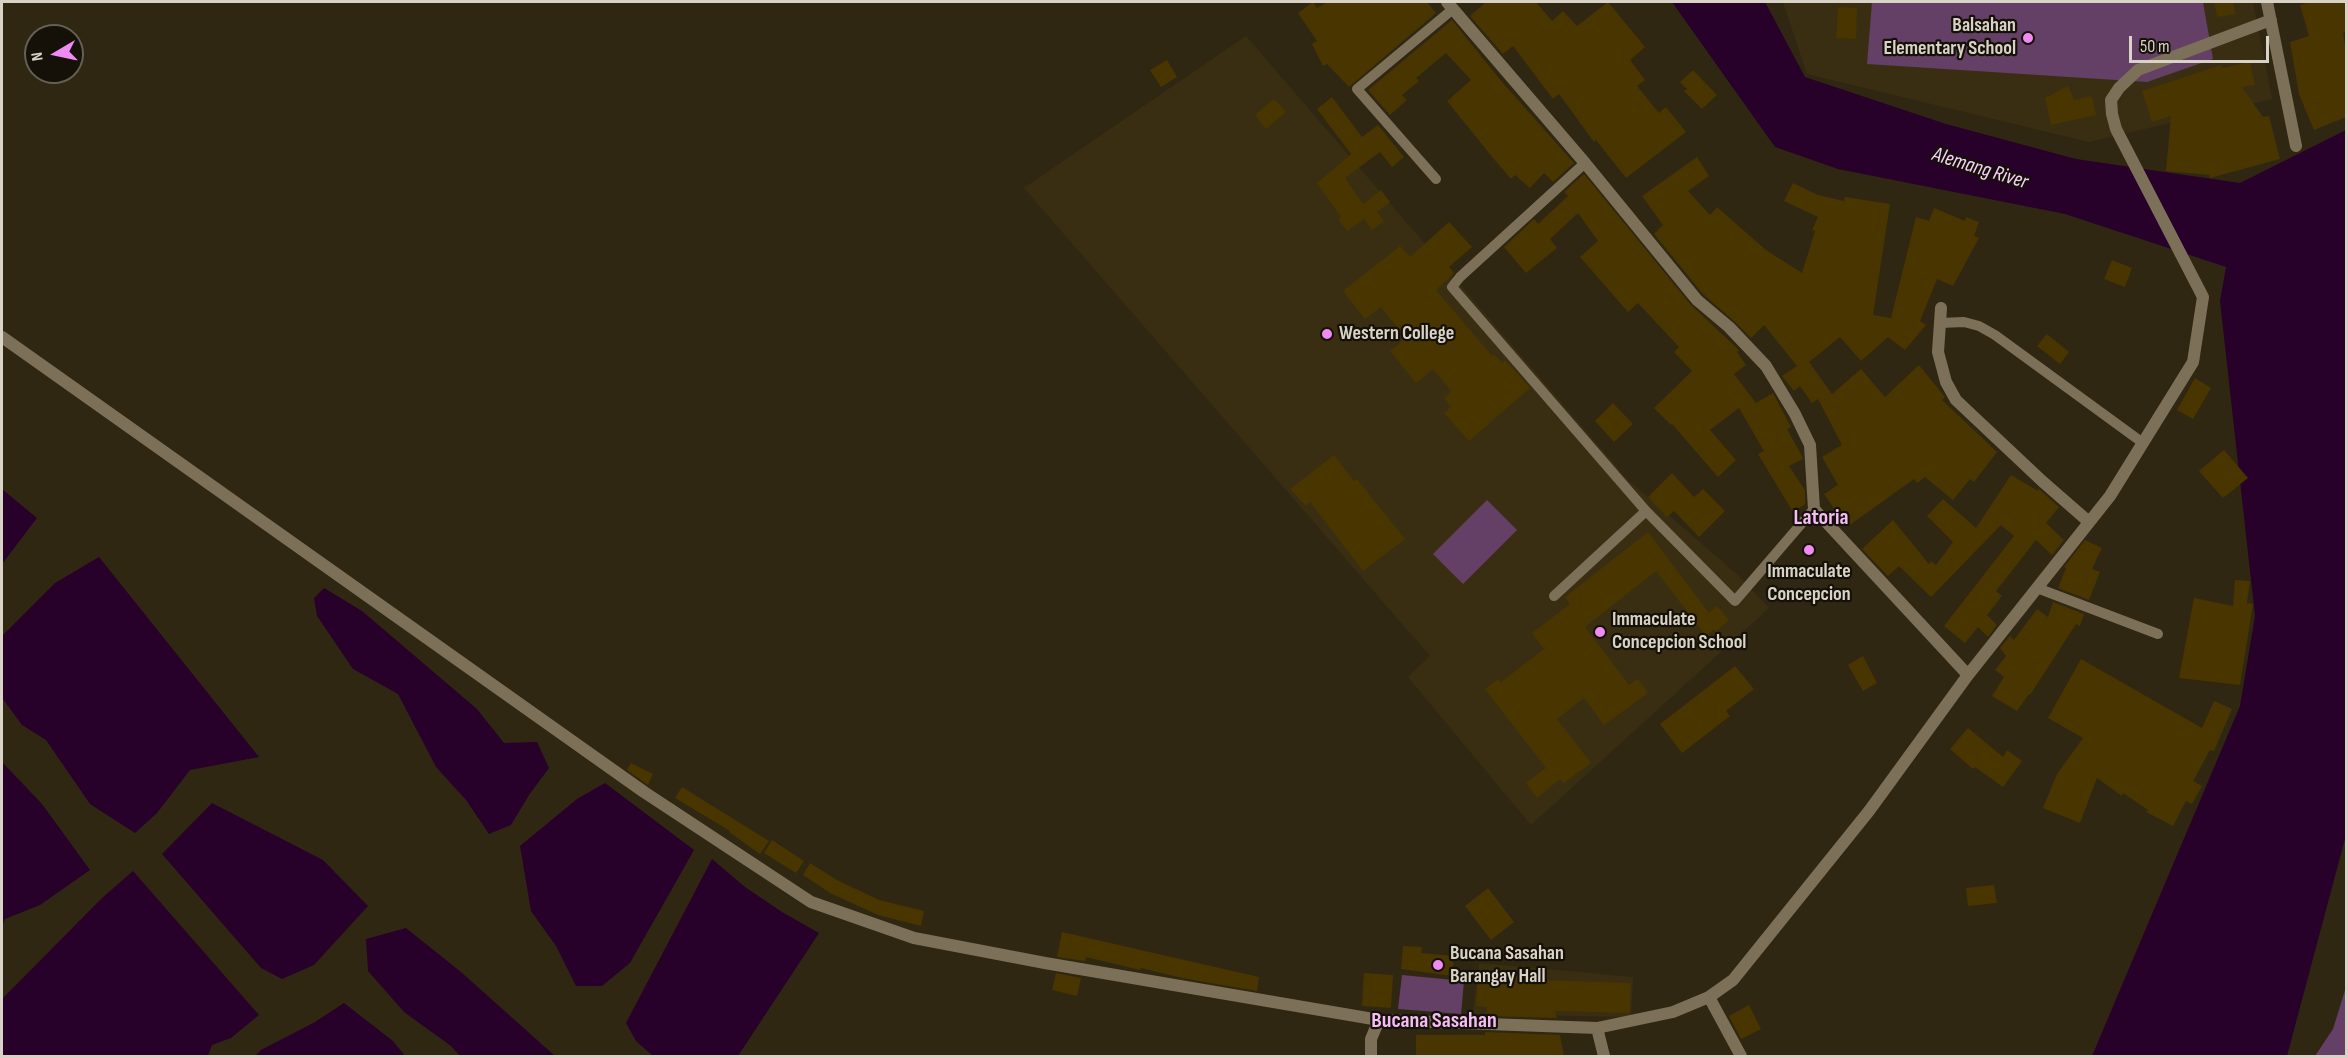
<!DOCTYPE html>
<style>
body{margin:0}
#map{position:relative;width:2348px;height:1058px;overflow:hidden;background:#302713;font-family:"Sofia Sans Condensed",sans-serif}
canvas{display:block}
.frame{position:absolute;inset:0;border:3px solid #d8d3c6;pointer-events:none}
.north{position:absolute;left:24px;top:24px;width:60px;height:60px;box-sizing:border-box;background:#151108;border:2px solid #635f54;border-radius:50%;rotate:261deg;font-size:16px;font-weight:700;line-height:24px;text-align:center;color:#d8d3c6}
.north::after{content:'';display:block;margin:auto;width:21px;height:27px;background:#f08bf5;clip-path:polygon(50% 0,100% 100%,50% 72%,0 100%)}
.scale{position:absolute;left:2129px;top:36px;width:140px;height:27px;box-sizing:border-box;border:3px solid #d8d3c6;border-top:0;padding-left:8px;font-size:18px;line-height:21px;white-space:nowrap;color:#d8d3c6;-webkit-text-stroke:4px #151108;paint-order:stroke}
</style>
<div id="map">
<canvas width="2348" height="1058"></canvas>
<div class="frame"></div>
<div class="north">N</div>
<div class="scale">50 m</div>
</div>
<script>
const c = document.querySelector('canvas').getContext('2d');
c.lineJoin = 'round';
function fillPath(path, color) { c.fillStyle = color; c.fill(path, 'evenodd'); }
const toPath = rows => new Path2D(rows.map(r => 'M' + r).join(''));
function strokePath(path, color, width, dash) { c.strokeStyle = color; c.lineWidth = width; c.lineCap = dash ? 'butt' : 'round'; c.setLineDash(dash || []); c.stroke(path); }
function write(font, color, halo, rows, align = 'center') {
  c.font = font + ' "Sofia Sans Condensed",sans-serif'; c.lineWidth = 4.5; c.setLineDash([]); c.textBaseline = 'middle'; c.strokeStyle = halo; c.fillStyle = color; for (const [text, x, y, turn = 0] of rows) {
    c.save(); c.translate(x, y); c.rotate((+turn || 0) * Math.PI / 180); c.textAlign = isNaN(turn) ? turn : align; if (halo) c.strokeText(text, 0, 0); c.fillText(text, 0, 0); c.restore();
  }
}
const built = toPath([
 [1783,2,2253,2,2272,99,2089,142,1807,74],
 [1246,36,1628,480,1740,577,1769,608,1531,825,1408,677,1430,656,1024,188],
 [1479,963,1633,977,1631,1017,1473,1014]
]);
const green = toPath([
 [1872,2,2203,2,2213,59,2147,82,1867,64],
 [1487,500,1517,530,1463,584,1433,554],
 [1402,975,1464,981,1461,1014,1398,1009],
 [2346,987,2346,1056,2315,1056,2333,1029]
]);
const water = toPath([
 [1672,2,1765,2,1805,77,1946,124,2076,159,2240,183,2346,130,2346,835,2287,1056,2092,1056,2240,706,2255,616,2220,301,2226,267,2065,214,1838,169,1775,147],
 [2,489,37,518,2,564],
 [99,557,259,757,190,770,157,813,135,833,90,804,46,740,22,725,2,698,2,636,55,583],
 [324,588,362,611,477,709,504,743,537,742,549,768,529,795,511,825,489,834,466,800,436,767,398,694,353,669,317,616,314,598],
 [2,762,42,804,90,870,40,905,5,919,2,926],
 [605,783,694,850,630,963,602,986,576,986,556,946,531,911,520,846,577,799],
 [212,803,323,860,368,906,314,965,282,979,261,968,162,854],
 [712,859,745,887,782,912,819,933,738,1056,653,1056,636,1041,626,1023],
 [133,871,259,1015,231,1038,212,1045,208,1056,2,1056,2,999,102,898],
 [406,928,461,972,555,1056,460,1056,451,1046,404,1012,368,971,366,939],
 [344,1003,393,1041,405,1056,255,1056,261,1050,315,1022]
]);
const building = toPath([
 [1313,2,1317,8,1327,2,1427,2,1436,13,1349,87,1327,64,1323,66,1312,44,1317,41,1298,13],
 [1486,2,1536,2,1552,21,1563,11,1577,26,1608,2,1645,47,1630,60,1645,80,1637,86,1659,113,1666,107,1686,132,1626,178,1596,140,1594,142,1559,94,1553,99,1513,46,1503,54,1470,16],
 [2214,2,2233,2,2236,14,2217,17],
 [2311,2,2346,2,2346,32,2343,33,2346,53,2346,117,2314,130,2299,94,2290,42,2309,36,2300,5],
 [1838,7,1857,8,1856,39,1836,38],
 [1452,20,1502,82,1574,163,1553,182,1544,173,1530,188,1515,175,1511,179,1493,158,1447,101,1471,80,1446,53,1416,78,1419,81,1402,95,1407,100,1390,115,1368,90],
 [1167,60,1177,77,1161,87,1150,70],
 [2250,62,2255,85,2242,87,2263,117,2269,116,2280,159,2210,178,2209,175,2166,171,2171,116,2152,122,2142,91,2221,65,2223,68],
 [1693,70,1717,95,1702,109,1684,91,1687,89,1680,82],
 [2068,86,2074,100,2092,96,2096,115,2051,125,2045,98],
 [1332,97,1362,137,1378,125,1404,157,1392,167,1380,152,1345,178,1363,204,1381,190,1390,202,1377,212,1384,221,1372,230,1364,219,1347,231,1338,219,1341,217,1317,183,1351,154,1317,109],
 [1274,99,1286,112,1266,129,1255,115],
 [1697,157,1709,176,1688,191,1710,215,1717,207,1766,250,1802,273,1815,231,1812,230,1818,217,1784,201,1793,183,1818,195,1844,201,1845,197,1890,204,1873,315,1891,318,1916,217,1929,221,1934,208,1965,221,1966,217,1979,222,1974,236,1979,238,1953,286,1937,279,1920,321,1926,325,1905,350,1888,337,1861,361,1840,337,1809,362,1832,394,1861,369,1885,397,1919,365,1945,397,1942,400,1997,452,1974,482,1970,479,1953,500,1925,477,1917,483,1914,479,1847,527,1824,494,1838,485,1822,457,1842,445,1818,399,1812,403,1800,386,1794,391,1782,376,1797,366,1764,325,1751,338,1734,321,1703,294,1654,234,1663,225,1642,196],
 [1584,174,1691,305,1739,350,1737,352,1746,365,1734,374,1756,403,1773,393,1791,427,1787,429,1802,456,1803,459,1789,466,1805,490,1805,504,1793,512,1758,454,1764,451,1739,408,1710,430,1736,460,1718,477,1672,424,1671,425,1654,408,1692,371,1674,352,1679,347,1638,303,1628,312,1580,257,1598,241,1578,213,1550,239,1557,248,1526,273,1504,247,1534,219,1538,224,1568,196,1564,192],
 [1449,222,1472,247,1449,267,1454,273,1436,290,1492,356,1494,354,1502,363,1505,360,1530,388,1469,441,1444,413,1451,407,1444,398,1451,391,1433,369,1416,383,1390,351,1406,338,1381,307,1365,319,1343,291,1400,246,1410,257],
 [2112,260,2132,268,2125,287,2104,279],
 [2047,334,2069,352,2060,364,2037,346],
 [2195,378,2211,388,2193,419,2177,410],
 [1613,403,1633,424,1614,442,1595,421],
 [2224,450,2248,478,2223,498,2199,471],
 [1334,455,1354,481,1357,479,1405,539,1363,571,1310,502,1306,506,1290,489],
 [1672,473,1694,497,1703,489,1725,511,1699,537,1674,511,1667,517,1648,497],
 [2011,475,2038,491,2039,489,2059,507,2046,523,2064,540,2052,555,2036,540,1996,591,2002,596,1987,615,1997,625,1988,637,1978,627,1965,643,1944,626,2014,536,2001,525,1931,597,1899,566,1888,576,1862,549,1893,520,1929,564,1931,561,1936,565,1953,542,1927,516,1943,499,1976,528],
 [1648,532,1709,613,1717,606,1729,620,1716,632,1714,629,1706,636,1656,571,1585,627,1629,685,1638,679,1648,693,1604,725,1584,698,1557,719,1591,763,1564,783,1560,779,1537,798,1526,783,1546,768,1485,689,1498,679,1501,682,1544,649,1532,633,1570,604,1565,597],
 [2085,540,2102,548,2092,569,2100,572,2089,600,2058,588,2066,568,2064,567],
 [2235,580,2250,581,2247,603,2253,604,2240,685,2179,678,2194,598,2233,606],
 [2053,602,2084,614,2080,626,2076,624,2030,695,2029,694,2017,711,1992,696,2004,677,1995,670,2006,656,2000,648,2010,636,2014,640,2037,609,2048,617],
 [1863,656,1877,683,1863,691,1848,665],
 [2081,659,2202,728,2214,701,2232,709,2214,751,2210,750,2193,781,2202,786,2192,804,2186,801,2173,826,2146,812,2148,810,2123,793,2122,796,2097,778,2080,823,2043,808,2057,774,2083,738,2048,718],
 [1735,666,1754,689,1726,711,1730,716,1682,753,1660,724],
 [1968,728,2003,757,2007,750,2022,761,2003,787,1975,767,1973,769,1950,749],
 [631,763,653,774,648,785,627,770],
 [682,787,769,841,760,854,729,832,730,831,675,798],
 [772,840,804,861,796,873,764,853],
 [810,863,837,880,879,900,924,911,921,926,878,915,830,893,803,875],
 [1994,885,1997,903,1968,906,1966,888],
 [1488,888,1514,922,1491,940,1465,906],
 [1062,932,1259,977,1257,991,1182,978,1141,968,1140,970,1086,957,1085,961,1057,957],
 [1403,946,1422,947,1421,953,1454,956,1452,976,1401,969],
 [1056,973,1081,978,1077,996,1052,990],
 [1364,973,1393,975,1391,1008,1362,1006],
 [1514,976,1542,978,1542,980,1631,983,1630,1013,1555,1011,1557,1018,1486,1016,1487,1007,1476,1006,1478,980,1513,983],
 [1749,1005,1761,1029,1741,1039,1729,1016],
 [1485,1032,1560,1035,1564,1056,1416,1056,1416,1035,1485,1035]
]);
const lane = toPath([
 [1585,163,1460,277,1452,287,1646,511,1735,601,1814,509],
 [1436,179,1357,89,1453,9],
 [1940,323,1964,322,1979,326,1995,335,2143,443],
 [2037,588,2158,634],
 [1554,596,1646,511]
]);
const street = toPath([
 [1447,2,1585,163,1697,300,1729,327,1766,366,1795,414,1810,445,1814,509,1968,675],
 [2267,2,2296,146],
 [1941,308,1938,352,1946,382,1956,400,2042,481,2089,522],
 [2,337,644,792,811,902,914,938,1045,963,1379,1020,1597,1028,1673,1012,1709,997,1733,980,1869,811,1968,675,2110,496,2193,362,2203,297,2116,129,2112,114,2111,100,2119,88,2138,70,2271,20],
 [1709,997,1741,1056],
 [1597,1028,1604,1056],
 [1371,1056,1371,1039,1379,1020]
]);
const markers = [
 [2028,38,6,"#f08bf5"],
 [1327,334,6,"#f08bf5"],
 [1809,550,6,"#f08bf5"],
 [1600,632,6,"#f08bf5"],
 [1438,965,6,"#f08bf5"]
];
const poiNames = [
 ["Balsahan",2016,26,"right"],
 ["Elementary School",2016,49,"right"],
 ["Western College",1339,334],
 ["Immaculate",1809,572,"center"],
 ["Concepcion",1809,595,"center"],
 ["Immaculate",1612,620],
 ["Concepcion School",1612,643],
 ["Bucana Sasahan",1450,954],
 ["Barangay Hall",1450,977]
];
const waterNames = [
 ["Alemang River",1980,169,17]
];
const quarterNames = [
 ["Latoria",1821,518],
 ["Bucana Sasahan",1434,1021]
];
fillPath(built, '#3a2e12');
fillPath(green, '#643f66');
fillPath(water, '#27012a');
fillPath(building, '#483500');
strokePath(lane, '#7c7158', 10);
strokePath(street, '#7c7158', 12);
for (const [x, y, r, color] of markers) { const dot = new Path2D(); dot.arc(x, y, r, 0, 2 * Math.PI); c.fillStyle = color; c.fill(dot); strokePath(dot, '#151108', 2); }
write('bold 20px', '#d8d3c6', '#151108', poiNames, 'left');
write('italic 21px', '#f9d0fa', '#151108', waterNames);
write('bold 22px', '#f5bdf7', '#151108', quarterNames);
</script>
